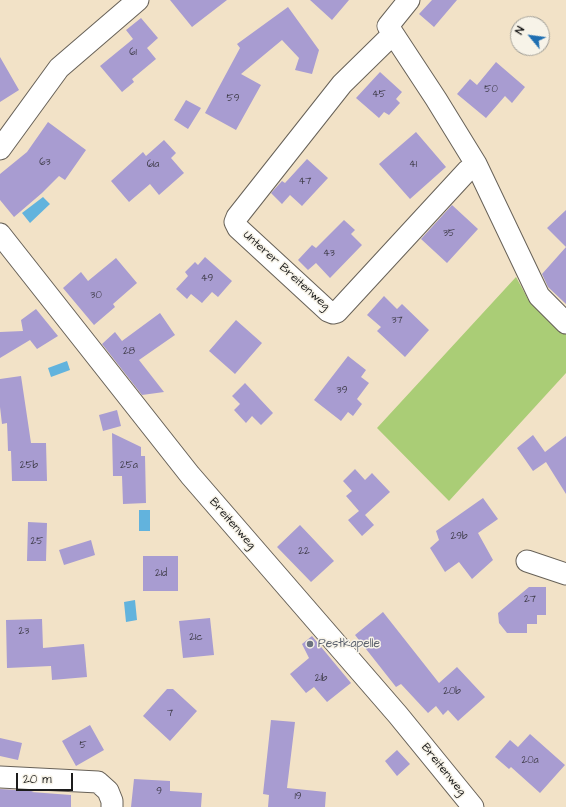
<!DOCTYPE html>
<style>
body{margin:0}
#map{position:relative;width:566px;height:807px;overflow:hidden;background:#f2e2c7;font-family:"Architects Daughter",sans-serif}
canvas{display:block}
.north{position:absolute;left:510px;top:16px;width:40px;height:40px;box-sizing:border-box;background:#f7f3e8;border:1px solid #9f9d96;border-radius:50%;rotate:299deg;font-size:11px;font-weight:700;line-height:16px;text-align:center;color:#1c1c1c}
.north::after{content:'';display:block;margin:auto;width:14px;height:18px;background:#1f6fb2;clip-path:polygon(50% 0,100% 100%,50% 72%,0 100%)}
.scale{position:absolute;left:16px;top:773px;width:57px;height:18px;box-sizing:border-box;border:2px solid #1c1c1c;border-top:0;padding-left:5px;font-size:12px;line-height:14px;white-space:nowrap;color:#1c1c1c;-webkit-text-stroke:3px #f7f3e8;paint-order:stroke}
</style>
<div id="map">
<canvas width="566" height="807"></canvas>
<div class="north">N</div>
<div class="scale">20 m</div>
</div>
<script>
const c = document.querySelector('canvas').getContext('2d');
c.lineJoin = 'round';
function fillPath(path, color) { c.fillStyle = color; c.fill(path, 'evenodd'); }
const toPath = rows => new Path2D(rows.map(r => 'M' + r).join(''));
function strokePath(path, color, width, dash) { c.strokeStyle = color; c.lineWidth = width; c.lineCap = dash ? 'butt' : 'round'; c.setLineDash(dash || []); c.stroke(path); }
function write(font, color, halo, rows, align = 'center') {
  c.font = font + ' "Architects Daughter",sans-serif'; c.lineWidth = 3; c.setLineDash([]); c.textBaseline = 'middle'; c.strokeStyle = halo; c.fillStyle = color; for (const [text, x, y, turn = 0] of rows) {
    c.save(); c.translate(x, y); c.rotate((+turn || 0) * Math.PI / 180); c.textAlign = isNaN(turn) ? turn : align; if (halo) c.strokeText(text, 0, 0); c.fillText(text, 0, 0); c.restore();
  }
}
const green = toPath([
 [516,277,528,299,566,334,566,373,449,501,377,428]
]);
const water = toPath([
 [43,197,50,204,30,223,22,213],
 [67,361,70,370,51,377,48,368],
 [139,510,150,510,150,531,139,531],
 [135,600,137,620,126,622,124,602]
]);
const building = toPath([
 [170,0,227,0,192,27],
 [310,0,349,0,332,20],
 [432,0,457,0,434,27,419,14],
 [288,7,319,50,312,74,295,70,299,58,282,40,241,74,261,85,236,130,205,113,240,48,237,44],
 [141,18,158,38,147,48,156,59,132,79,134,82,122,92,100,66,133,39,126,30],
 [0,57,19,90,0,102],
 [496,62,525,87,512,103,505,96,486,118,457,94,470,79,477,85],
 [380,72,402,92,396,99,400,103,389,115,384,112,379,118,356,98],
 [186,100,201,108,188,129,174,120],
 [48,122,86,150,65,180,59,176,42,193,14,217,0,200,0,174,27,152],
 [416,132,446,167,410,199,379,164],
 [164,140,176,153,171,158,184,173,159,195,150,184,129,202,111,181,143,152,146,156],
 [307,159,328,178,302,206,290,195,282,204,271,193,282,181,285,183],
 [452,205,478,229,447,263,421,239],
 [566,210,566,304,548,287,542,274,566,247,547,228],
 [344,220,355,230,351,234,362,245,330,278,316,263,308,270,298,260,312,245,316,248],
 [205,257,232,281,218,297,212,292,202,303,191,294,187,299,176,289,188,276,185,272,195,262,198,265],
 [116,258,137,283,113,304,115,307,94,325,63,288,81,272,88,281],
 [384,296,397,309,402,304,429,330,405,357,377,331,381,327,367,315],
 [36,309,58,336,37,349,30,340,0,358,0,332,23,331,21,320],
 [160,313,175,335,139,360,164,392,142,395,102,344,115,332,122,341],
 [236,320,262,343,235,374,209,351],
 [348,356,366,370,361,377,369,383,357,399,362,404,353,416,348,412,341,421,314,400],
 [21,376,31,443,46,443,47,481,12,481,11,451,8,451,7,423,2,424,0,407,0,379],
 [245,383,273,413,261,425,252,416,246,423,234,410,240,404,232,396],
 [117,410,121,426,103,431,99,415],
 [112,433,141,447,141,456,145,456,146,503,123,504,122,476,113,476],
 [533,435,545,452,566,436,566,494,546,462,533,471,517,448],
 [355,469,365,480,372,473,390,492,365,515,374,525,362,536,348,520,359,511,346,496,352,491,343,481],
 [483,498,498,519,478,533,493,560,472,579,459,562,445,572,430,548,439,540,436,531],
 [28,522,47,523,46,561,27,561],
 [300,525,334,561,311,582,277,547],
 [91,540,95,555,64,565,59,550],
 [143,556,178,556,178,591,143,591],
 [529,587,546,587,546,615,537,615,537,624,527,624,527,633,507,633,499,623,498,613],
 [383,612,439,683,457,667,485,697,458,721,448,710,443,715,436,706,428,713,401,684,396,687,355,635],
 [210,618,214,655,183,658,179,621],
 [42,619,43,648,84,644,87,677,52,680,51,666,7,668,6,620],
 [312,636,351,683,327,702,314,687,306,693,290,674,309,658,302,644],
 [167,689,173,689,197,711,170,741,143,716],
 [271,720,295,722,287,788,326,792,325,807,268,807,269,795,263,794],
 [90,725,104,750,76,766,62,741],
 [530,734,565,765,540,793,511,767,509,769,495,757,510,740,518,747],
 [0,738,22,743,18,760,0,756],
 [397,750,410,764,397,776,385,761],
 [134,779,170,781,170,791,202,793,201,807,131,807],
 [0,789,34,791,31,792,71,795,71,807,0,807]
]);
const minor = toPath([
 [409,0,388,26,436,99,476,164,539,296,566,323],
 [393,34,342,84,237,217,235,222,238,228,328,311,333,313,337,312,467,171,476,164],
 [0,149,59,68,138,0],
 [0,234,190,475,398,715,473,807],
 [527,561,566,574],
 [0,777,98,782,108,791,112,801,112,807]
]);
const markers = [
 [310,644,4,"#6b7280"]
];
const numberNames = [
 ["61",133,53],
 ["50",491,90],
 ["45",379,95],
 ["59",233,99],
 ["63",45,163],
 ["61a",153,165],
 ["41",413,165],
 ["47",305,182],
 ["35",449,234],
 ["43",329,254],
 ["49",207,279],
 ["30",96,296],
 ["37",397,321],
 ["28",129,352],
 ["39",342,391],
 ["25b",29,466],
 ["25a",129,466],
 ["29b",459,537],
 ["25",37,542],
 ["22",304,552],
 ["21d",161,574],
 ["27",530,600],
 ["23",24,632],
 ["21c",196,638],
 ["21b",321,679],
 ["20b",452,692],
 ["7",170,714],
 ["5",83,746],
 ["20a",530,761],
 ["9",159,792],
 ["19",298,797]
];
const streetNames = [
 ["Unterer Breitenweg",286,271,42],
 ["Breitenweg",232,524,49],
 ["Breitenweg",443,770,51]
];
const worshipNames = [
 ["Pestkapelle",318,644]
];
fillPath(green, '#aacd76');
fillPath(water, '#62b3dd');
fillPath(building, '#a89cd1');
strokePath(minor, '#676158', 23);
strokePath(minor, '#fff', 21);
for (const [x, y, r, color] of markers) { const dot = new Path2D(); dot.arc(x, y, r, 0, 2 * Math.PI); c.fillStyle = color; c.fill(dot); strokePath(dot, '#f7f3e8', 1.5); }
write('10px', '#3f3c49', null, numberNames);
write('12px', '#1c1c1c', '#f7f3e8', streetNames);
write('12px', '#5b616d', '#f7f3e8', worshipNames, 'left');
</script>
